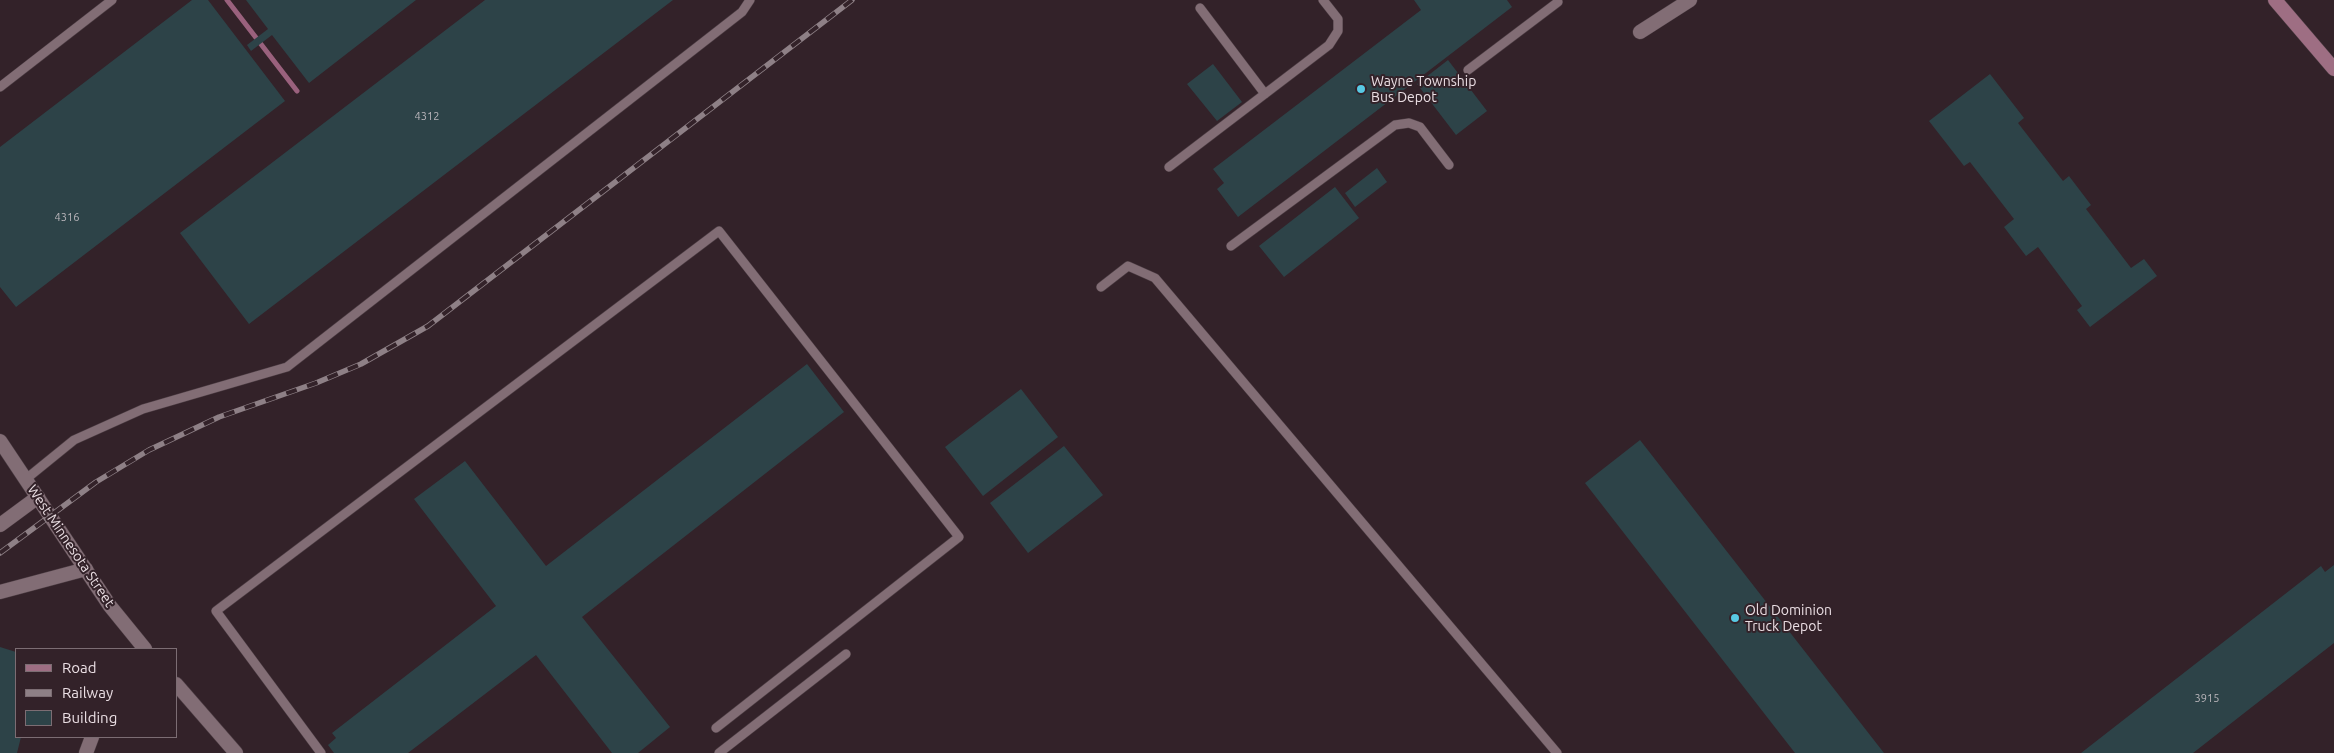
<!DOCTYPE html>
<style>
body{margin:0}
#map{position:relative;width:2334px;height:753px;overflow:hidden;background:#332229;font-family:Ubuntu,sans-serif}
canvas{display:block}
.legend{position:absolute;left:15px;top:648px;width:162px;height:90px;box-sizing:border-box;background:#332229;border:1px solid #7c6d73;margin:0;padding:6px 9px;list-style:none;font-size:15px;color:#eadee3}
.legend li{display:flex;align-items:center;gap:10px;height:25px}
.legend b{width:25px;border:1px solid #7c6d73}
</style>
<div id="map">
<canvas width="2334" height="753"></canvas>
<ul class="legend">
<li><b style="height:6px;background:#9e6e83"></b>Road</li>
<li><b style="height:6px;background:#8e8086"></b>Railway</li>
<li><b style="height:14px;background:#2d4348"></b>Building</li>
</ul>
</div>
<script>
const c = document.querySelector('canvas').getContext('2d');
c.lineJoin = 'round';
const toPath = rows => new Path2D(rows.map(r => 'M' + r).join(''));
function strokePath(path, color, width, dash) { c.strokeStyle = color; c.lineWidth = width; c.lineCap = dash ? 'butt' : 'round'; c.setLineDash(dash || []); c.stroke(path); }
function fillPath(path, color) { c.fillStyle = color; c.fill(path, 'evenodd'); }
function write(font, color, halo, rows, align = 'center') {
  c.font = font + ' Ubuntu,sans-serif'; c.lineWidth = 4; c.setLineDash([]); c.textBaseline = 'middle'; c.strokeStyle = halo; c.fillStyle = color; for (const [text, x, y, turn = 0] of rows) {
    c.save(); c.translate(x, y); c.rotate((+turn || 0) * Math.PI / 180); c.textAlign = isNaN(turn) ? turn : align; if (halo) c.strokeText(text, 0, 0); c.fillText(text, 0, 0); c.restore();
  }
}
const stream = toPath([
 [227,0,297,91]
]);
const building = toPath([
 [192,0,208,0,285,101,16,307,0,287,0,147],
 [246,0,416,0,309,83,272,35,251,51,247,45,268,29],
 [485,0,673,0,249,324,180,233],
 [1414,0,1507,0,1512,7,1238,217,1217,189,1224,183,1213,169,1421,10],
 [1448,60,1487,111,1456,135,1417,84],
 [1213,64,1242,102,1217,121,1187,84],
 [1990,74,2024,118,2018,123,2063,181,2069,176,2091,205,2086,209,2131,268,2144,259,2157,276,2090,327,2077,310,2082,306,2038,247,2026,256,2004,227,2014,219,1970,162,1964,166,1929,121],
 [1377,168,1387,182,1355,207,1345,193],
 [1335,187,1359,218,1284,277,1259,246],
 [807,364,844,412,582,617,670,727,638,753,612,753,536,655,408,753,334,753,328,745,336,738,332,733,496,606,414,499,465,461,546,566],
 [1021,389,1058,437,983,496,945,447],
 [1640,440,1884,753,1795,753,1585,483],
 [1064,446,1103,495,1028,553,990,503],
 [2334,565,2334,643,2193,753,2081,753,2321,566,2325,572],
 [0,647,16,652,16,737,21,737,17,753,0,753]
]);
const service = toPath([
 [1200,8,1265,94],
 [1468,70,1558,2],
 [0,87,112,0],
 [1169,167,1329,45,1338,31,1338,19,1323,0],
 [1231,246,1395,125,1409,123,1420,127,1449,165],
 [1101,287,1128,266,1155,278,1557,753],
 [26,479,74,440,143,409,287,367,742,12,750,0],
 [321,753,216,611,719,231,959,537,716,728],
 [719,753,846,654]
]);
const minor = toPath([
 [1640,32,1690,0],
 [0,525,38,497],
 [0,592,86,569],
 [86,753,92,737]
]);
const tertiary = toPath([
 [0,441,110,606,145,649],
 [176,684,236,753]
]);
const secondary = toPath([
 [2275,0,2334,69]
]);
const rail = toPath([
 [0,553,96,482,149,450,219,417,316,383,361,364,428,326,852,0]
]);
const markers = [
 [1361,89,5,"#58c9e3"],
 [1735,618,5,"#58c9e3"]
];
const numberNames = [
 ["4312",427,116],
 ["4316",67,217],
 ["3915",2207,698]
];
const poiNames = [
 ["Wayne Township",1371,81],
 ["Bus Depot",1371,97],
 ["Old Dominion",1745,610],
 ["Truck Depot",1745,626]
];
const streetNames = [
 ["West Minnesota Street",71,546,56]
];
strokePath(stream, '#9a617d', 5);
fillPath(building, '#2d4348');
strokePath(service, '#4d3e44', 10);
strokePath(minor, '#4d3e44', 15);
strokePath(tertiary, '#4d3e44', 15);
strokePath(secondary, '#4d3e44', 15);
strokePath(service, '#826d75', 9);
strokePath(minor, '#826d75', 14);
strokePath(tertiary, '#826d75', 14);
strokePath(secondary, '#9e6e83', 14);
strokePath(rail, '#8e8086', 5.5);
strokePath(rail, '#332229', 4, [11]);
for (const [x, y, r, color] of markers) { const dot = new Path2D(); dot.arc(x, y, r, 0, 2 * Math.PI); c.fillStyle = color; c.fill(dot); strokePath(dot, '#332229', 2); }
write('11px', '#bbb7bc', null, numberNames);
write('14px', '#eadee3', '#332229', poiNames, 'left');
write('14px', '#eadee3', '#332229', streetNames);
</script>
